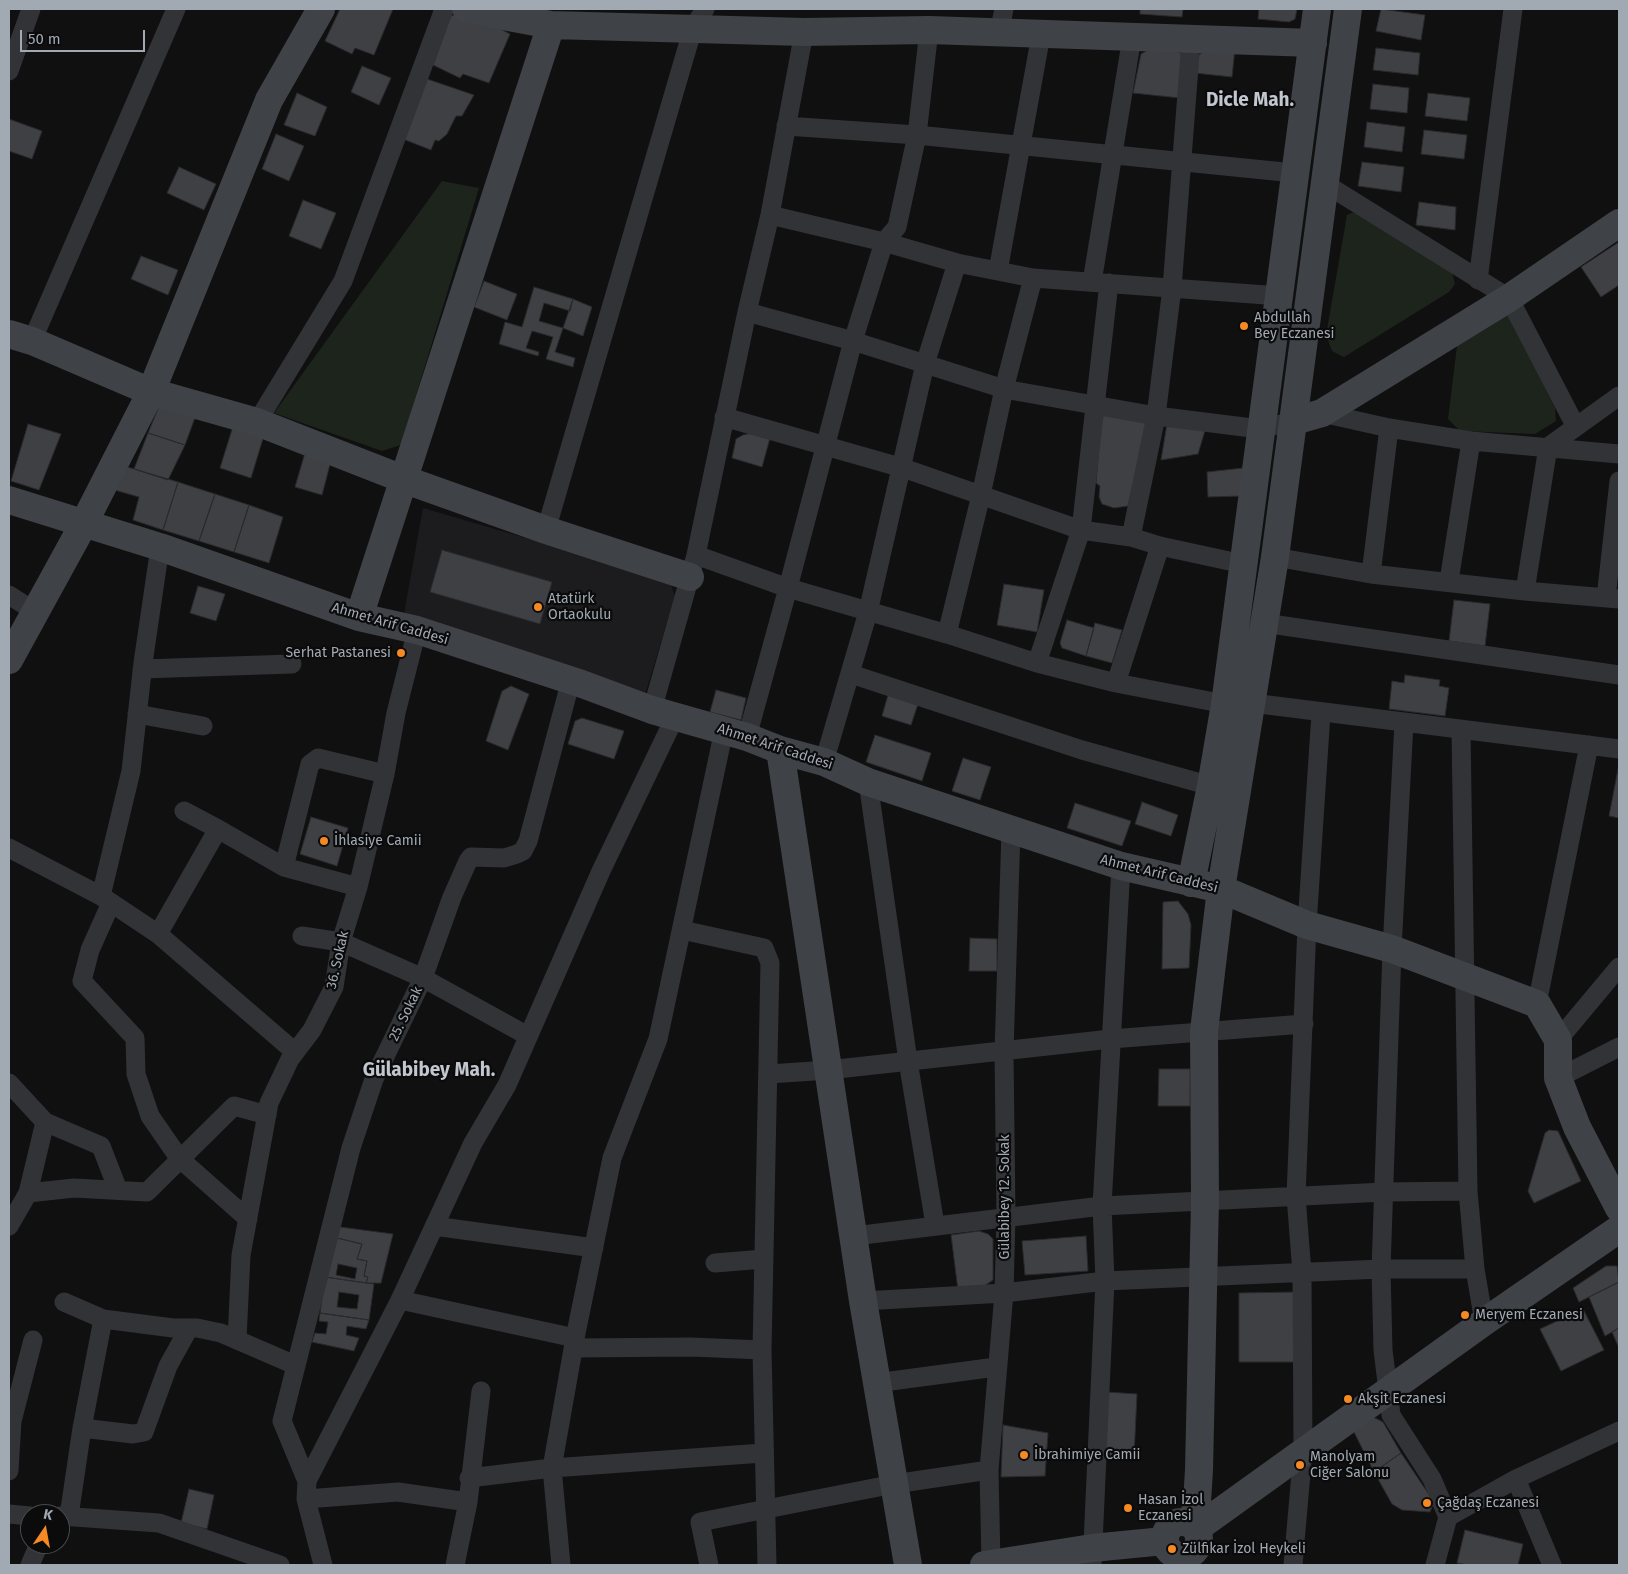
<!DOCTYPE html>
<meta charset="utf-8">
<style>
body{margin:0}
#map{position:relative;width:1628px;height:1574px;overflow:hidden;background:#101011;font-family:"Fira Sans",sans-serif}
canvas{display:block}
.frame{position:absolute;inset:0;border:10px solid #a1a9b3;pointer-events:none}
.north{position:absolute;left:20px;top:1504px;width:50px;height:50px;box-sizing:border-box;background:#0b0b0c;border:1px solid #474a4f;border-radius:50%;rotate:12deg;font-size:14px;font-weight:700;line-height:20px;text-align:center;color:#a1a9b3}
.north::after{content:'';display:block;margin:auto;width:18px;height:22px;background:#f58924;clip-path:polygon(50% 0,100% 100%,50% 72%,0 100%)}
.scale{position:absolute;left:20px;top:30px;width:125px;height:22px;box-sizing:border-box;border:2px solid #a1a9b3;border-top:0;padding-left:6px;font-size:15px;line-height:18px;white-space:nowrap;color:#a1a9b3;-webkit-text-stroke:4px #0b0b0c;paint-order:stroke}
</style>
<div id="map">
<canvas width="1628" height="1574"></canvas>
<div class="frame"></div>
<div class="north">K</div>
<div class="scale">50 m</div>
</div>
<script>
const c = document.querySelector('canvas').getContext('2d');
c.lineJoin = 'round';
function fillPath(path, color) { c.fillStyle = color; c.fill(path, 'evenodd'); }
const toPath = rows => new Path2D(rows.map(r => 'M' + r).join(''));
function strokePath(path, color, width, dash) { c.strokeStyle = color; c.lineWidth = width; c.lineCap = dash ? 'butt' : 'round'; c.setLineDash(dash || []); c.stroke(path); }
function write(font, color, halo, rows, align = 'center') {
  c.font = font + ' "Fira Sans",sans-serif'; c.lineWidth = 4.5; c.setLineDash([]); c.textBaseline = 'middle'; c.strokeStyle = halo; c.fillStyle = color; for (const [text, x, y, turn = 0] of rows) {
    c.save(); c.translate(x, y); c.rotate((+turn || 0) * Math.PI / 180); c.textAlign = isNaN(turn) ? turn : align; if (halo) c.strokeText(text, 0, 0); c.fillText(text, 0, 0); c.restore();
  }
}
const built = toPath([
 [423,508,669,580,675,596,645,695,403,619]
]);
const green = toPath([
 [442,181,479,188,401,445,382,451,274,413],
 [1359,210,1452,273,1455,284,1449,292,1344,357,1332,351,1326,335,1347,215],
 [1509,314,1555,408,1556,421,1535,434,1460,431,1448,419,1458,338]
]);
const building = toPath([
 [340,9,393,9,374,55,355,48,352,54,325,41,340,9],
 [1140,9,1183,9,1182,17,1140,14,1140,9],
 [1259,9,1297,9,1295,19,1289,22,1258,19,1259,9],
 [1381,9,1425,15,1421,40,1376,31,1381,9],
 [451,15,485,21,510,34,489,83,463,74,460,78,433,65,451,15],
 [1208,47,1235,48,1232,77,1195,73,1197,57,1208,47],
 [1376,48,1420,53,1418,75,1373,70,1376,48],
 [1150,49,1180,52,1184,62,1180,98,1133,93,1141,54,1150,49],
 [362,66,391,78,379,105,351,92,362,66],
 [427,79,474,95,462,116,456,116,447,134,439,141,435,140,431,150,403,139,427,79],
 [1373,84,1409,88,1407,113,1370,109,1373,84],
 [297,93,327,107,315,136,284,125,297,93],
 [1428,93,1470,98,1467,121,1425,116,1428,93],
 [9,119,42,131,32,159,9,151,9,119],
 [1367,122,1405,127,1402,152,1364,147,1367,122],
 [1424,130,1467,135,1464,159,1421,154,1424,130],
 [276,134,304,146,289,181,262,169,276,134],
 [1362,162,1404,167,1401,192,1358,186,1362,162],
 [179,167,216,184,204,210,167,193,179,167],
 [303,200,336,213,321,249,289,236,303,200],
 [1419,202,1456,207,1455,230,1416,225,1419,202],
 [1619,242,1619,285,1601,297,1581,267,1619,242],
 [141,256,178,270,168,295,131,279,141,256],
 [484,281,517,294,507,320,474,307,484,281],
 [534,287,573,299,570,311,544,303,539,321,563,328,555,352,575,358,573,367,546,359,553,337,532,331,526,348,539,352,538,356,499,344,505,322,522,327,534,287],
 [573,299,592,307,583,336,563,328,573,299],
 [162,399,197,412,185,445,148,433,162,399],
 [1105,413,1148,422,1128,506,1114,508,1102,504,1099,497,1100,486,1096,483,1101,420,1105,413],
 [234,423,265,432,251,478,220,468,234,423],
 [28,424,61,434,39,490,11,481,28,424],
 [1167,424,1206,427,1198,454,1161,460,1167,424],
 [148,433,185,445,168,480,134,469,148,433],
 [752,433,770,438,762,467,732,458,736,439,743,435,752,433],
 [307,446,333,453,322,495,295,487,307,446],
 [124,466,178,482,163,530,133,520,139,497,111,489,124,466],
 [1243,468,1241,496,1208,497,1207,472,1243,468],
 [178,482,215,494,199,541,163,530,178,482],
 [215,494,249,505,234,552,199,541,215,494],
 [249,505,283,517,269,563,234,552,249,505],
 [442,550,552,582,540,624,430,592,442,550],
 [1004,584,1044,590,1037,632,997,625,1004,584],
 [198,586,225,594,216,621,190,613,198,586],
 [1454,600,1490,604,1485,646,1449,641,1454,600],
 [1067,620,1094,628,1086,656,1062,648,1060,643,1067,620],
 [1095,623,1122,630,1112,663,1086,656,1095,623],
 [1405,675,1440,680,1439,686,1449,688,1445,716,1389,709,1392,681,1404,683,1405,675],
 [511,686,529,694,508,750,486,741,502,691,511,686],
 [716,690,746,698,741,720,710,712,716,690],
 [888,695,918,704,911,725,882,716,888,695],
 [582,718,624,731,614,759,568,744,575,721,582,718],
 [875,735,931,753,922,781,866,762,875,735],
 [963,758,991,767,980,800,952,791,963,758],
 [1619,764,1619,818,1609,816,1619,764],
 [1142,802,1178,815,1171,836,1135,824,1142,802],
 [1075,803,1131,821,1122,846,1067,828,1075,803],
 [311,817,348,828,337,866,300,854,311,817],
 [1178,901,1188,914,1191,925,1189,968,1162,969,1163,902,1178,901],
 [970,938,997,939,997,971,969,971,970,938],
 [1159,1069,1190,1069,1190,1106,1158,1106,1159,1069],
 [1549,1130,1558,1131,1581,1181,1534,1203,1528,1191,1545,1133,1549,1130],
 [340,1227,393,1234,381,1283,366,1283,368,1277,364,1276,367,1261,357,1259,362,1244,337,1238,340,1227],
 [979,1231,988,1234,993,1239,993,1280,984,1286,958,1290,951,1235,979,1231],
 [1086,1236,1088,1271,1025,1275,1022,1241,1086,1236],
 [337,1238,362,1244,357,1259,367,1261,364,1276,368,1277,366,1283,325,1277,337,1238],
 [338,1264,357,1268,355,1279,336,1275,338,1264],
 [1606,1266,1617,1266,1619,1282,1579,1302,1573,1288,1606,1266],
 [325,1277,374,1284,369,1320,320,1313,325,1277],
 [339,1292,359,1295,357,1309,337,1307,339,1292],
 [1619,1282,1619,1328,1605,1336,1589,1297,1619,1282],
 [1297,1292,1298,1362,1239,1362,1239,1293,1297,1292],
 [1583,1309,1604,1350,1561,1371,1540,1329,1583,1309],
 [320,1313,369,1320,366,1329,347,1326,346,1335,359,1338,354,1351,312,1342,315,1333,326,1334,328,1322,319,1321,320,1313],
 [1619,1328,1619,1348,1612,1332,1619,1328],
 [1106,1392,1137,1394,1134,1457,1104,1456,1106,1392],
 [1373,1417,1383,1422,1401,1453,1374,1472,1353,1430,1373,1417],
 [1003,1425,1048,1433,1045,1476,1001,1477,1003,1425],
 [1401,1453,1434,1502,1430,1512,1402,1510,1392,1504,1374,1472,1401,1453],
 [189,1489,214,1495,207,1529,181,1523,189,1489],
 [1465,1530,1523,1544,1518,1565,1468,1565,1457,1563,1465,1530]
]);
const street = toPath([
 [999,33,1004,9],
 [9,71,31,9],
 [786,126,917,135,1294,173],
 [1324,183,1509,298,1576,427],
 [770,215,884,242,957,263,1033,278,1280,296],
 [998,271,1041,35],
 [1478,280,1513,9],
 [1092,282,1132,37],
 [747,312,853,341,1004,389,1156,416,1260,429,1294,421],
 [32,341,176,9],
 [1322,413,1389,428,1471,441,1619,454],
 [724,417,903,468,1081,530,1131,537,1160,546,1243,564],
 [257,422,343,281,444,9],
 [546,530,693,28,705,9],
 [1131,537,1156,416,1172,288,1191,41],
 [696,555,788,588,947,634,1037,663,1116,683,1225,704],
 [1275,557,1371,574,1525,591,1619,599],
 [1371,574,1389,428],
 [1449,581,1471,441],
 [1525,591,1548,447,1619,396],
 [9,595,34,611],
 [1606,598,1619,481],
 [1264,623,1619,675],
 [947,634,981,495,1004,389,1033,278],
 [1037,663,1081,530,1109,283],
 [142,669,292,664],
 [851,674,1082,750,1211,786],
 [1116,683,1160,546],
 [1252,703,1619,749],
 [652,710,696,555,747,312,770,215,804,32],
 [137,714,203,726],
 [1404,723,1392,949,1381,1269,1383,1350,1391,1415,1432,1479,1448,1517,1435,1565],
 [1461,730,1468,1191,1475,1269,1484,1322],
 [747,737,788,588,853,341,884,242,897,227,917,135,929,30],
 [824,762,868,612,925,364,957,263],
 [868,782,908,1061,935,1225],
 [184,811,218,829],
 [9,848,101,896,158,934,295,1052],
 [284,867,310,764,318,758,385,774],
 [101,896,131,771,143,663,160,547],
 [111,903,90,950,82,981,135,1038,136,1074,150,1116,179,1158,248,1219],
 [682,930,764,948,770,963,762,1350,767,1565],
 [158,934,218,829,284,867,358,887],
 [302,936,341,942,423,978,528,1036],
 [1537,1004,1589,745],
 [1558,1040,1619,967],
 [769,1074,828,1070,1111,1039,1304,1024],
 [1558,1078,1619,1047],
 [9,1083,45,1122,28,1193],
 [45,1122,101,1146,118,1190],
 [9,1226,28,1193,74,1188,147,1192,234,1106,267,1115],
 [434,1226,594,1248],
 [854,1236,1102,1206,1384,1192,1468,1191],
 [715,1263,764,1259],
 [400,1300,575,1338],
 [863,1301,1004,1293,1105,1281,1381,1269,1475,1269],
 [64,1302,103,1319,173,1328,197,1328,221,1333,295,1365],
 [237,1340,241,1255,269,1103,290,1059,312,1030,334,987,341,942,358,887,385,774,396,713,417,630],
 [575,1348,691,1347,762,1350],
 [876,1383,996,1367],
 [82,1428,133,1434,144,1432,168,1366,189,1328],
 [9,1471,12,1421,33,1340],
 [469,1478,552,1468,763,1453],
 [1516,1479,1552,1565],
 [307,1481,282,1421,351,1148,374,1079,423,978,452,897,468,861,471,857,504,858,517,854,523,851,528,841,571,680],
 [306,1499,398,1492,468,1502],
 [9,1514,30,1516],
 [60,1516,159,1523,280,1565],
 [69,1516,82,1428,103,1319],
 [1448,1517,1516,1479,1619,1431],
 [991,1563,989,1470,1004,1293,1006,1216,1004,1052,1011,830],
 [30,1565,39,1544],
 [323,1565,306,1499,307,1481,400,1300,473,1143,507,1085,601,871,675,717],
 [455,1565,468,1502,481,1391],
 [561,1565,552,1468,575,1338,612,1158,658,1039,724,730],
 [709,1565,700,1522,894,1484,989,1470],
 [1092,1565,1105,1281,1102,1206,1121,866],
 [1293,1565,1303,1450,1302,1273,1296,1196,1307,925,1321,713]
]);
const secondary = toPath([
 [466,9,551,25,804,32,929,30,1313,43],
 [9,334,32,341,151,392,257,422,403,479,546,530,690,577],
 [1294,421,1322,413,1509,298,1619,223],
 [9,500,160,547,359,617,417,630,582,684,652,710,747,737,780,750,824,762,868,782,1121,866,1221,889,1307,925,1392,949,1537,1004,1558,1040,1558,1078,1577,1127,1619,1208],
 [359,617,551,25],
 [9,660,83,525,151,392,269,100,321,9],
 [780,750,863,1301,908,1565],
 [1191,883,1211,786,1225,704,1317,9],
 '1165 1539a17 17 0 1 1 34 0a17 17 0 1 1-34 0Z',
 [1192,1525,1197,1502,1199,1470,1205,1201,1204,1031,1221,889,1275,557,1348,9],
 [1196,1529,1484,1322,1619,1229],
 [984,1565,1092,1548,1164,1541]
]);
const markers = [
 [1244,326,5,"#f58924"],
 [538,607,5,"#f58924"],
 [401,653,5,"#f58924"],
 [324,841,5,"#f58924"],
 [1465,1315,5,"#f58924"],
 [1348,1399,5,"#f58924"],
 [1024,1455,5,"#f58924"],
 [1300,1465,5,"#f58924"],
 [1427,1503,5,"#f58924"],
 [1128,1508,5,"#f58924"],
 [1172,1549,5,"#f58924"]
];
const poiNames = [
 ["Abdullah",1254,318],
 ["Bey Eczanesi",1254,334],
 ["Atatürk",548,599],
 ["Ortaokulu",548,615],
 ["Serhat Pastanesi",391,653,"right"],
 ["İhlasiye Camii",334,841],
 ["Meryem Eczanesi",1475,1315],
 ["Akşit Eczanesi",1358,1399],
 ["İbrahimiye Camii",1034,1455],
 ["Manolyam",1310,1457],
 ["Ciğer Salonu",1310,1473],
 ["Hasan İzol",1138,1500],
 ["Eczanesi",1138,1516],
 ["Çağdaş Eczanesi",1437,1503],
 ["Zülfikar İzol Heykeli",1182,1549]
];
const streetNames = [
 ["Ahmet Arif Caddesi",390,624,16],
 ["Ahmet Arif Caddesi",775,747,18],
 ["Ahmet Arif Caddesi",1159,874,14],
 ["36. Sokak",338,960,-77],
 ["25. Sokak",406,1014,-64],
 ["Gülabibey 12. Sokak",1005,1197,-90]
];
const districtNames = [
 ["Dicle Mah.",1250,101],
 ["Gülabibey Mah.",429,1071]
];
fillPath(built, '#1c1c1e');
fillPath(green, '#1c241c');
fillPath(building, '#3f4044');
strokePath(building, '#2a2a2d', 1);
strokePath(street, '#313336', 19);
strokePath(secondary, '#3f4246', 28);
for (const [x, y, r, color] of markers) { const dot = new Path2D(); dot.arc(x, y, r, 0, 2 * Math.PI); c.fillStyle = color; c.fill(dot); strokePath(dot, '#0b0b0c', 2); }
write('14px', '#a1a9b3', '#0b0b0c', poiNames, 'left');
write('14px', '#a1a9b3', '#0b0b0c', streetNames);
write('bold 19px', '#c2c7cf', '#0b0b0c', districtNames);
</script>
